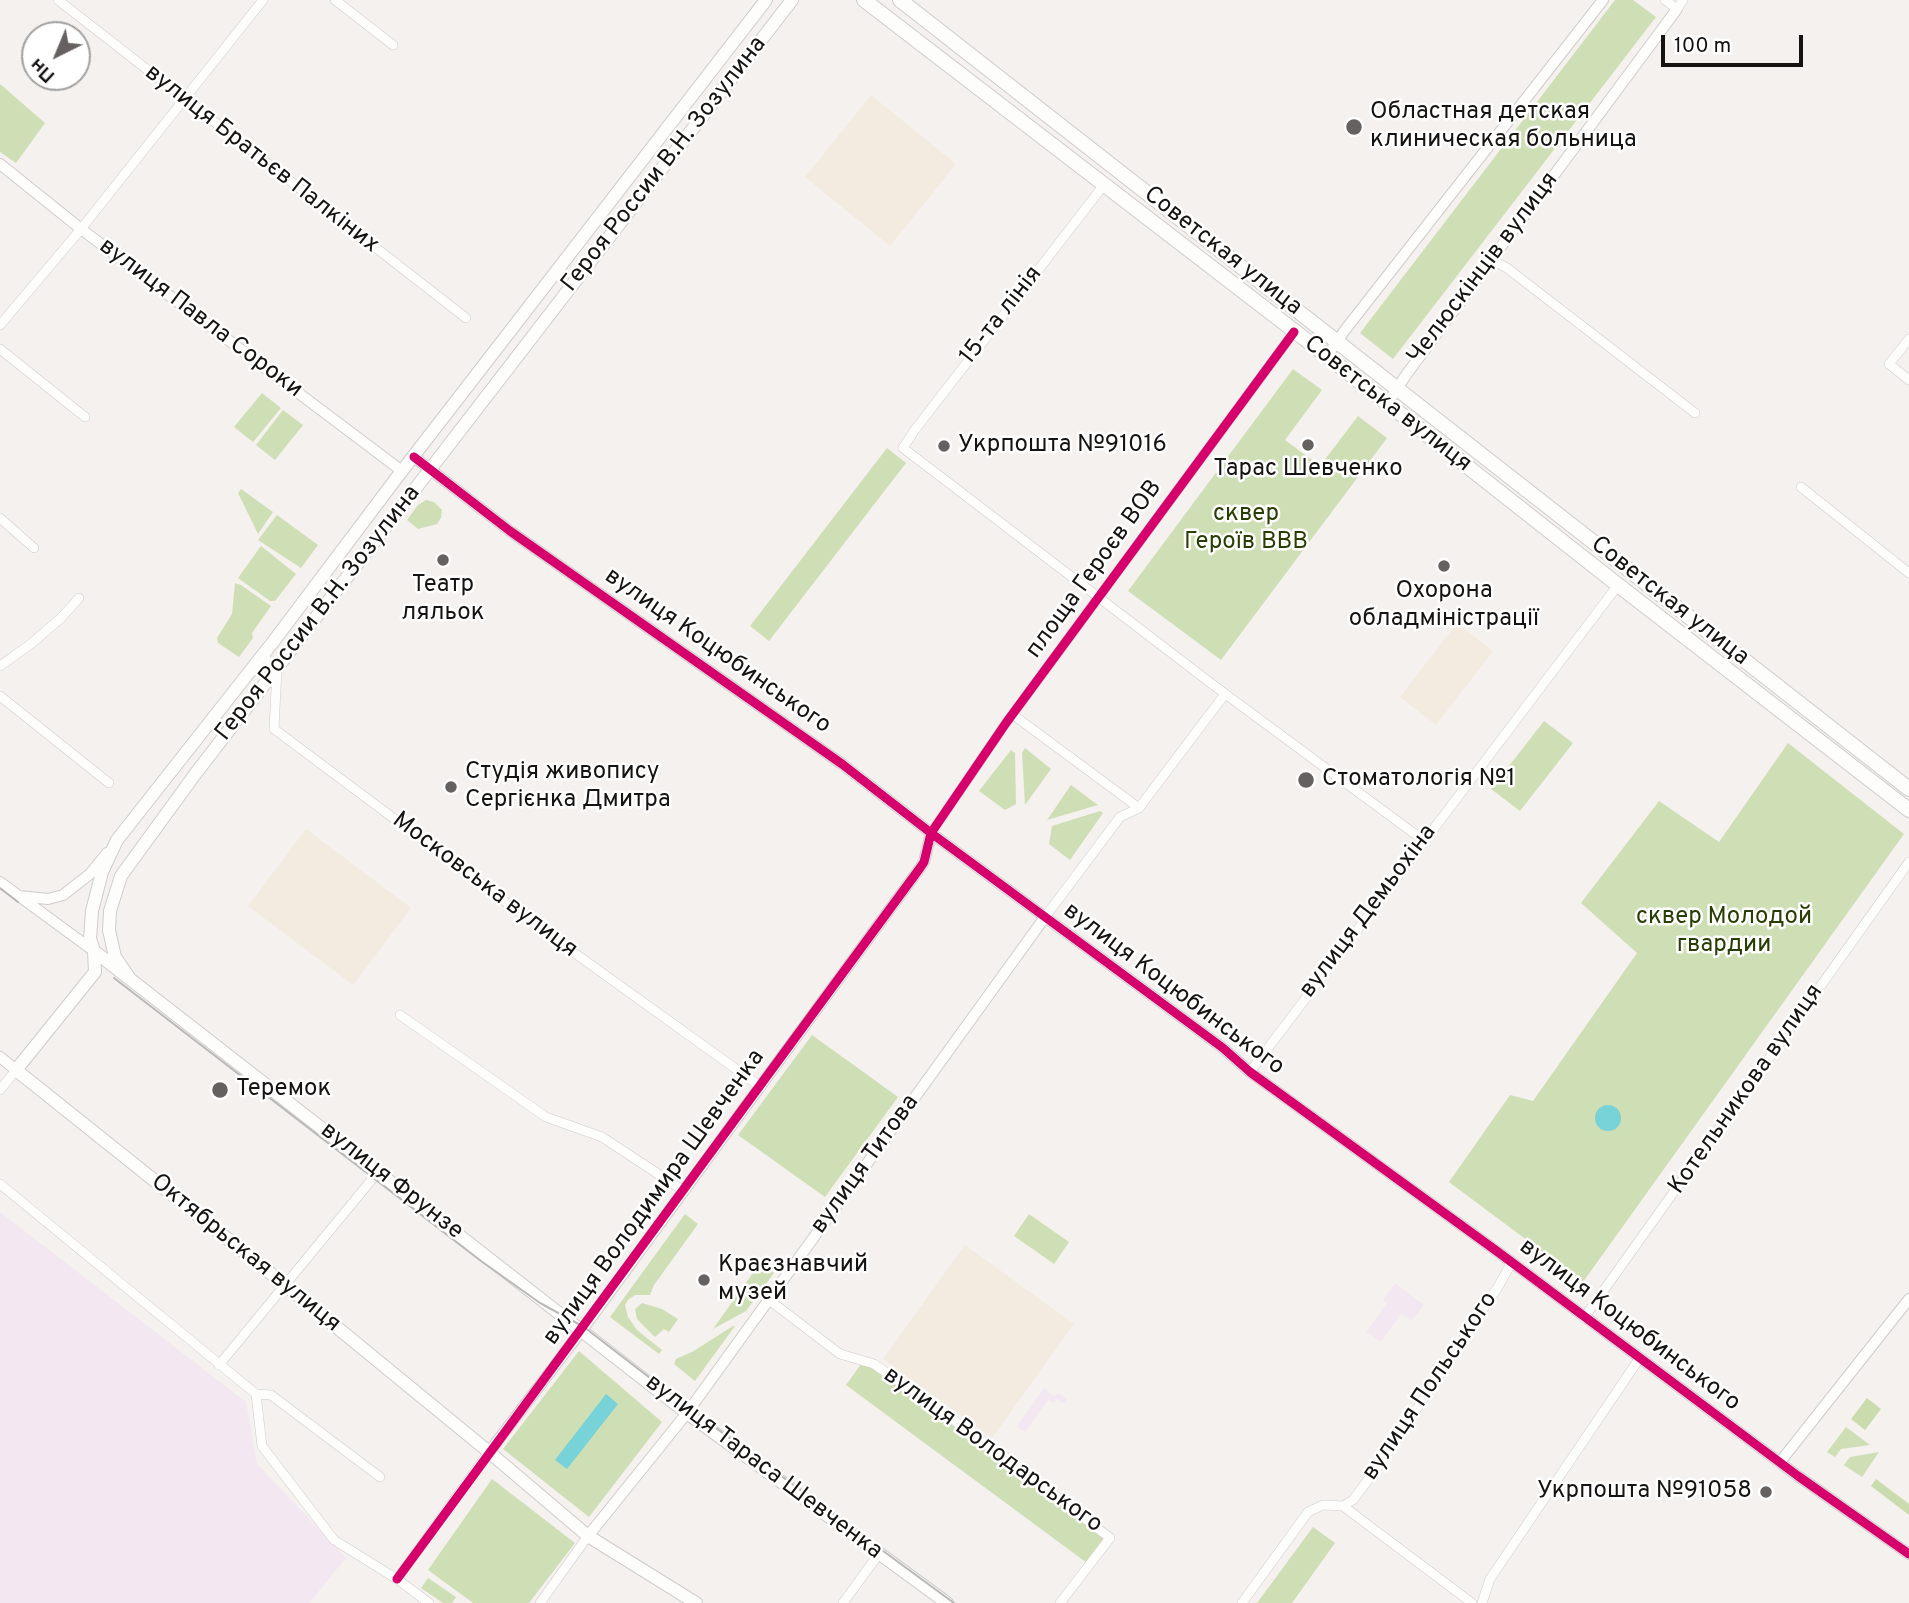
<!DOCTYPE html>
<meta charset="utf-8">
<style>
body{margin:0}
#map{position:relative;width:1909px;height:1603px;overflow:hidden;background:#f4f1ee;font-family:Overpass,sans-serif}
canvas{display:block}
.north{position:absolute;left:21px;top:21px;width:70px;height:70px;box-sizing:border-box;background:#fff;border:2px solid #a2a1a1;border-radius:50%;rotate:223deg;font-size:19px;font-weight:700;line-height:28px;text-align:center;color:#161413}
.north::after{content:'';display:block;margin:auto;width:24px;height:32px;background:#646160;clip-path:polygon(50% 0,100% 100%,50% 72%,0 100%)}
.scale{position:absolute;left:1661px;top:35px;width:142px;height:32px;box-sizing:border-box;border:4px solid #161413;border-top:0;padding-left:9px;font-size:21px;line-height:24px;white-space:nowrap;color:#161413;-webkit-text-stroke:5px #fff;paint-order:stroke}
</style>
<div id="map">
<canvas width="1909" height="1603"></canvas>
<div class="north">Пн</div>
<div class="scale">100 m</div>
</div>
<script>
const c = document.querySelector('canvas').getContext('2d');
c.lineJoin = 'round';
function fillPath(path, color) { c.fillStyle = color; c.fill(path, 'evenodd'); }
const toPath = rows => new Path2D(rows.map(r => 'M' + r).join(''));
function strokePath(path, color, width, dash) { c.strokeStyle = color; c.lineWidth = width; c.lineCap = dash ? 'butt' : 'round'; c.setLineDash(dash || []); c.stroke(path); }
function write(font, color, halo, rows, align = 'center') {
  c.font = font + ' Overpass,sans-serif'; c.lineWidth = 5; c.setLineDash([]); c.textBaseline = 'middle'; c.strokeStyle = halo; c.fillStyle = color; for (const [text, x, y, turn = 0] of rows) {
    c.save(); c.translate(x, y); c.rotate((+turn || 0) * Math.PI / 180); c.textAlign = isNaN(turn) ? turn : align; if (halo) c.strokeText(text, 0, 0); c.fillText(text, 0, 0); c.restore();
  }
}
const industrial = toPath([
 [0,1212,246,1402,257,1464,346,1558,309,1603,0,1603],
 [1395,1283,1424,1305,1412,1321,1401,1314,1381,1342,1366,1332,1387,1303,1383,1300],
 [1044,1388,1054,1396,1059,1393,1067,1399,1064,1404,1057,1399,1054,1402,1048,1400,1025,1432,1017,1426]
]);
const education = toPath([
 [871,95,956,164,890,246,805,177],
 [1457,623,1493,651,1436,725,1400,697],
 [306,829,411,908,353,985,248,906],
 [965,1245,1074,1324,992,1438,883,1359]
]);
const green = toPath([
 [1615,0,1633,0,1656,17,1393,359,1360,333],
 [0,84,45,123,16,163,0,152],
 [1293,369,1322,390,1285,440,1320,466,1358,416,1387,438,1221,660,1128,591],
 [262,393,281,408,253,442,234,427],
 [283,410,303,425,275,460,256,445],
 [887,448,906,463,769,641,750,626],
 [241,489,273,512,258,534,238,493],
 [426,500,434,502,442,510,441,518,437,524,418,529,407,520,418,505],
 [277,515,318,545,301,568,258,540],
 [261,546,296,574,275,601,270,601,238,578],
 [235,583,241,585,271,606,252,633,253,638,239,657,218,643,217,638,232,614],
 [1544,721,1573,743,1520,811,1491,789],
 [1788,743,1904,834,1583,1282,1449,1182,1510,1095,1533,1101,1637,953,1581,903,1659,801,1719,842],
 [1025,748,1051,769,1025,805,1022,753],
 [1011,750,1015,753,1016,804,1005,810,979,791],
 [1071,785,1098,805,1047,820],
 [1100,811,1103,813,1070,860,1049,844,1052,826],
 [812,1035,898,1097,825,1197,738,1135],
 [685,1214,698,1224,654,1285,650,1295,635,1295,628,1300,625,1305,628,1317,637,1330,662,1350,659,1354,610,1317],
 [1029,1214,1069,1242,1054,1264,1014,1236],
 [760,1263,774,1273,746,1311,713,1329],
 [642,1303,662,1309,678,1319,669,1332,664,1329,655,1337,637,1319,635,1309],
 [733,1326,735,1326,695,1381,674,1364,676,1359,692,1352],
 [579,1351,662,1422,589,1517,503,1449],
 [864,1360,1106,1539,1087,1563,846,1385],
 [1846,1427,1870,1445,1841,1449,1835,1457,1827,1452],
 [1879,1452,1862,1477,1844,1465,1850,1457],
 [492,1479,575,1543,529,1603,473,1603,428,1570],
 [1313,1527,1335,1543,1292,1603,1257,1603],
 [428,1578,456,1597,452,1603,443,1603,421,1588]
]);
const forest = toPath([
 [1867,1398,1881,1409,1865,1430,1851,1419],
 [1876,1479,1909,1504,1909,1515,1871,1486]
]);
const water = toPath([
 '1595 1118a13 13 0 1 1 26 0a13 13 0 1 1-26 0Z',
 [606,1394,618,1404,567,1469,555,1460]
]);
const minor = toPath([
 [58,0,466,318],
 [335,0,393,45],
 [1665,0,1677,9,1683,0],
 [1103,186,914,431,903,448,1216,687,1412,832,1425,839],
 [1492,260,1507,268,1695,413],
 [0,325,81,229,263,0],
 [1909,339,1889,364,1909,380],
 [0,349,85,417],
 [1801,487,1909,573],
 [0,518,34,548],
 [262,655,277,669,274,729,562,944,761,1087],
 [0,666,32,643,61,618,79,598],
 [0,696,109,783],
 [1012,714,1139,808],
 [931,833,1006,723,1294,332],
 [1045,917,1120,817,1139,808,1225,694],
 [400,1015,546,1117,602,1137,684,1191],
 [1250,1072,1618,585],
 [0,1090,16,1070],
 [0,1184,256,1394],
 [769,1300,840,1354,874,1364,995,1449,1110,1538,1060,1603],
 [1584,1318,1909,862],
 [219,1365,378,1172],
 [256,1394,262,1446,334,1540,397,1579,429,1603],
 [256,1394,271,1395,380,1477],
 [1343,1506,1353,1500,1382,1461,1498,1287,1512,1262],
 [1343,1506,1472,1603],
 [397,1579,489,1452],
 [540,1603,588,1536],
 [843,1603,878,1555],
 [1242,1603,1308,1512,1323,1505,1343,1506],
 [1482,1603,1490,1579,1639,1359]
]);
const tertiary = toPath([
 [0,164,81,229,402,471],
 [1327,356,1345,330,1603,0],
 [1387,404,1406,375,1677,9],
 [414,457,510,531,842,764,931,833,1223,1048,1250,1072,1498,1252,1798,1476,1909,1554],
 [0,882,94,951],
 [19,896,48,899,63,895,90,874,107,853],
 [0,1057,16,1070],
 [489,1452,582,1330,920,868,924,862,931,833],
 [1780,1462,1909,1299],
 [588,1536,687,1413,1045,917]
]);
const secondary = toPath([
 [94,951,687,1413,947,1603],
 [130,979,115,957,109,930,110,911,121,876,196,773,792,0],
 [696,1603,588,1536,489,1452,284,1284,16,1070,95,972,94,951,90,939,92,911,102,872,117,840,273,642,395,480,766,0]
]);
const primary = toPath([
 [864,0,1327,356,1618,585,1909,810],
 [900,0,1909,789]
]);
const tram = toPath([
 [0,888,18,902],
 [114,978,481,1261,540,1303,584,1327,690,1409,954,1603]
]);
const cycleway = toPath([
 [414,457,510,531,842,764,931,833,1223,1048,1250,1072,1498,1252,1798,1476,1909,1554],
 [397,1579,920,868,924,862,931,833,1006,723,1294,332]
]);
const markers = [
 [1354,127,9,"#646160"],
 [1308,445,7,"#646160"],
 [944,446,7,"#646160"],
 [443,560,7,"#646160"],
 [1444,566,7,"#646160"],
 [1306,780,9,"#646160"],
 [451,787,7,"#646160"],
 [220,1090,9,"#646160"],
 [704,1280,7,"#646160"],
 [1766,1492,7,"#646160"]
];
const poiNames = [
 ["Областная детская",1370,113],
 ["клиническая больница",1370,141],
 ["Укрпошта №91016",958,446],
 ["Тарас Шевченко",1308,470,"center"],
 ["Театр",443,586,"center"],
 ["ляльок",443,614,"center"],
 ["Охорона",1444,592,"center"],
 ["обладміністрації",1444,620,"center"],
 ["Студія живопису",465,773],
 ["Сергієнка Дмитра",465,801],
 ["Стоматологія №1",1322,780],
 ["Теремок",236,1090],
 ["Краєзнавчий",718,1266],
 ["музей",718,1294],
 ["Укрпошта №91058",1752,1492,"right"]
];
const streetNames = [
 ["вулиця Братьєв Палкіних",261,160,38],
 ["Героя России В.Н. Зозулина",665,165,-52],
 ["Советская улица",1222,252,38],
 ["Челюскінців вулиця",1484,269,-53],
 ["15-та лінія",1002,316,-52],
 ["вулиця Павла Сороки",200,319,37],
 ["Совєтська вулиця",1387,405,38],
 ["площа Героєв ВОВ",1095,570,-54],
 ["Советская улица",1669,602,38],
 ["Героя России В.Н. Зозулина",319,614,-52],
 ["вулиця Коцюбинського",717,652,35],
 ["Московська вулиця",484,886,37],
 ["вулиця Демьохіна",1369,912,-53],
 ["вулиця Коцюбинського",1173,990,37],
 ["Котельникова вулиця",1747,1090,-55],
 ["вулиця Титова",866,1165,-54],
 ["вулиця Фрунзе",391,1182,38],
 ["вулиця Володимира Шевченка",655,1198,-54],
 ["Октябрьская вулиця",245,1254,39],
 ["вулиця Коцюбинського",1629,1326,37],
 ["вулиця Польського",1431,1387,-56],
 ["вулиця Володарського",992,1451,36],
 ["вулиця Тараса Шевченка",763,1468,37]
];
const parkNames = [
 ["сквер",1246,515],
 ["Героїв ВВВ",1246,543],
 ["сквер Молодой",1724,918],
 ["гвардии",1724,946]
];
fillPath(industrial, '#f3e8f1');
fillPath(education, '#f3ebdf');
fillPath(green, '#cfdfb5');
fillPath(forest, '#cadcae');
fillPath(water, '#77d3d8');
strokePath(minor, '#cfccca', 10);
strokePath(tertiary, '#cfccca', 12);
strokePath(secondary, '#cfccca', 14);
strokePath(primary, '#cfccca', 16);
strokePath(minor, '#fdfdfc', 9);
strokePath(tertiary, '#fdfdfc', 10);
strokePath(secondary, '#fdfdfc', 12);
strokePath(primary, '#fdfdfc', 14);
strokePath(tram, '#b9b9b8', 2);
strokePath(cycleway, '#d6006c', 9);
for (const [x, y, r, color] of markers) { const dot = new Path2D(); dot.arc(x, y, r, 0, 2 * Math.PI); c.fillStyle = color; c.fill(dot); strokePath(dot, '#fff', 2.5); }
write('24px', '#161413', '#fff', poiNames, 'left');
write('24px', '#161413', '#fff', streetNames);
write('24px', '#293e02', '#fff', parkNames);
</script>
